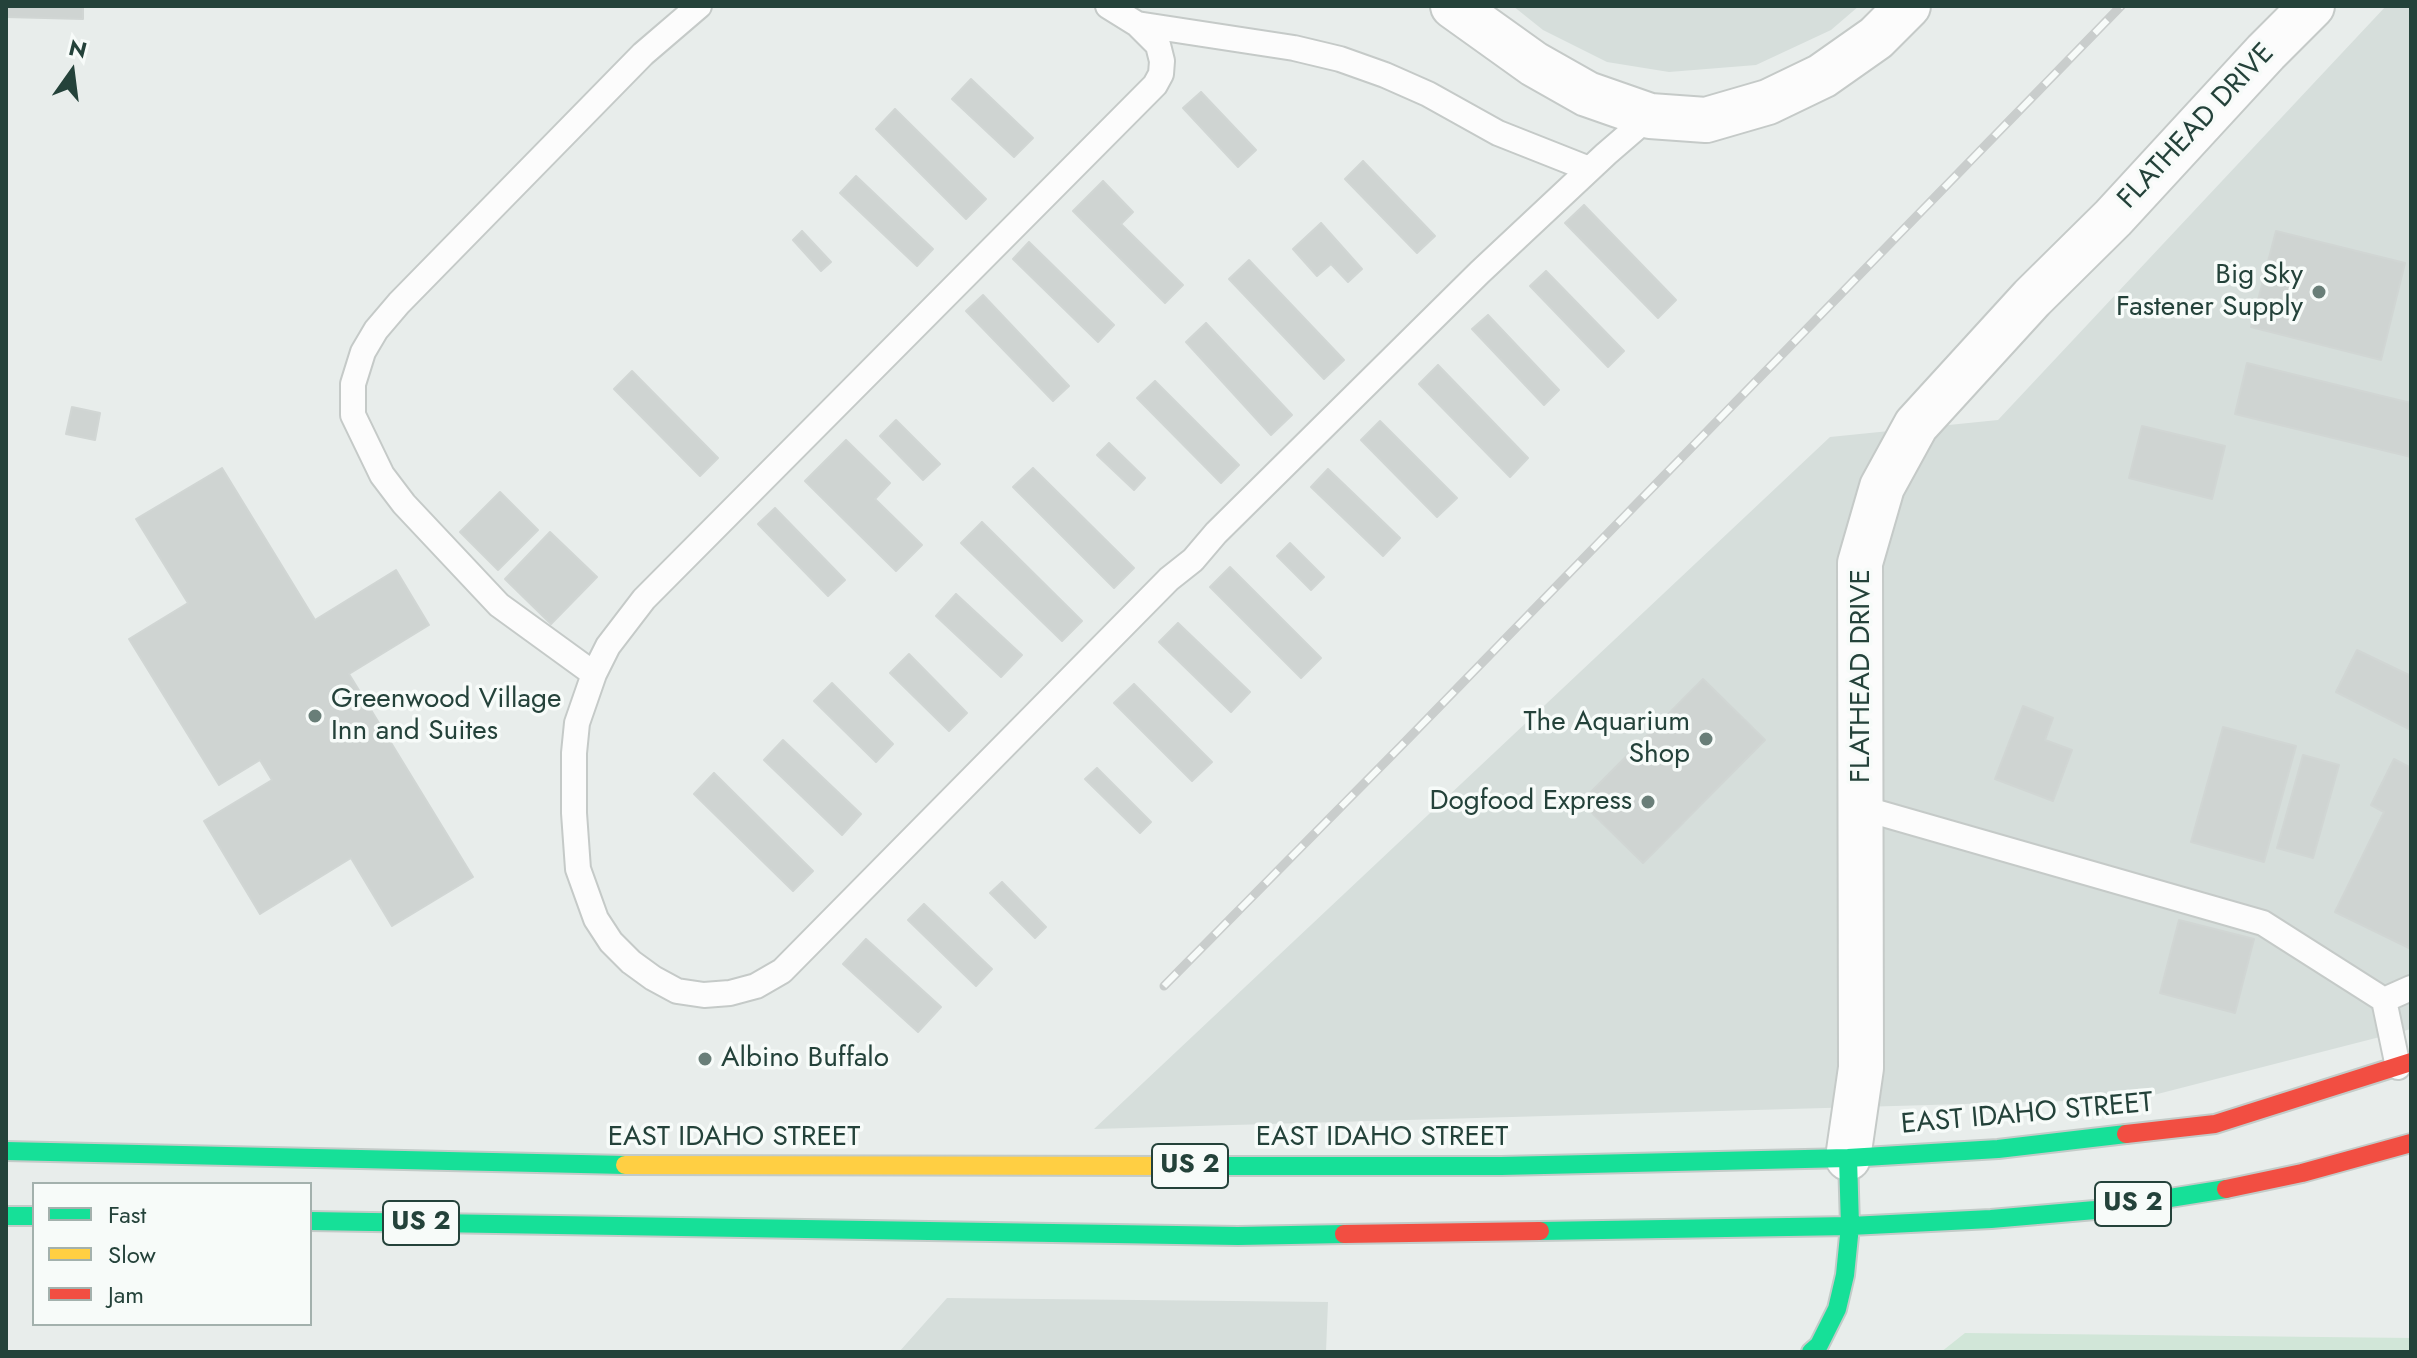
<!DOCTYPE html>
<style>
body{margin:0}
#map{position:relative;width:2417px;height:1358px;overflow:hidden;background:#e8edeb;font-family:Jost,sans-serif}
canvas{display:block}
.frame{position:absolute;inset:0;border:8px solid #24423a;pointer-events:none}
.legend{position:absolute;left:32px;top:1182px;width:280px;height:144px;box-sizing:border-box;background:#f7fbf9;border:2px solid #a3b1ad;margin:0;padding:10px 14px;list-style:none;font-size:24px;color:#24423a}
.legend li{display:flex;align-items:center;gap:16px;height:40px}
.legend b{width:40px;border:2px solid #a3b1ad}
.north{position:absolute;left:32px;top:32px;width:80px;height:80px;-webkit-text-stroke:6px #f7fbf9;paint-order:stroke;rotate:14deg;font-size:22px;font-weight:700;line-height:32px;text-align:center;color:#24423a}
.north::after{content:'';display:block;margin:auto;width:28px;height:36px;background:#24423a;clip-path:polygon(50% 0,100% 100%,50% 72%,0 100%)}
</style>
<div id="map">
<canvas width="2417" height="1358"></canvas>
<div class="frame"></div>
<ul class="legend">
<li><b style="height:10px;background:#16e098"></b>Fast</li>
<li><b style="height:10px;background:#ffcf43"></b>Slow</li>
<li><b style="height:10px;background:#f24e42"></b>Jam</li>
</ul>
<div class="north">N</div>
</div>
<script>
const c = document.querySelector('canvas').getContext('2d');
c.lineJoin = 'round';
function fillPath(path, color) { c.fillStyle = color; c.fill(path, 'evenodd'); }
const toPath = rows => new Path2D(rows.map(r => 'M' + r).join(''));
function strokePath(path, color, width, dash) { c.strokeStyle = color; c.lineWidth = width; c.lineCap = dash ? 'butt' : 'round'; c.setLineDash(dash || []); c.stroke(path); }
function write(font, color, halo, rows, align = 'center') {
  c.font = font + ' Jost,sans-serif'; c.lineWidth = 7; c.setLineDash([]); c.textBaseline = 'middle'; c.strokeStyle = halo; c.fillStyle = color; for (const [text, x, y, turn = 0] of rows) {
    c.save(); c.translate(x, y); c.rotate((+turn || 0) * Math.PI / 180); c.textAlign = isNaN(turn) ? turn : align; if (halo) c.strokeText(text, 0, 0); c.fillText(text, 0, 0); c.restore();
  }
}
const built = toPath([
 [1513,6,1859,6,1831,30,1756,65,1669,72,1607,62,1543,30],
 [2386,6,2411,6,2411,1029,2138,1099,1094,1129,1830,437,1998,420],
 [947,1298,1328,1302,1326,1352,899,1352]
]);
const green = toPath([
 [1965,1333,2411,1338,2411,1352,1941,1352]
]);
const building = toPath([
 [6,6,83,6,83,19,6,17,6,6],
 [971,79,1033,138,1014,157,952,99,971,79],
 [1201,92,1256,150,1238,167,1183,108,1201,92],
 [895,109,986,199,966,219,876,129,895,109],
 [1363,161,1435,236,1417,253,1345,179,1363,161],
 [856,176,933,249,917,266,840,193,856,176],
 [1103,181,1133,212,1121,224,1183,285,1165,303,1073,211,1103,181],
 [1584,205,1676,300,1658,318,1565,223,1584,205],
 [1321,223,1362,269,1348,282,1331,264,1317,276,1293,249,1321,223],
 [802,231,831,262,821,271,793,240,802,231],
 [2276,231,2405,263,2381,360,2251,327,2276,231],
 [1029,242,1114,325,1098,342,1013,259,1029,242],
 [1249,260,1344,360,1324,379,1229,279,1249,260],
 [1546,271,1624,351,1608,367,1530,286,1546,271],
 [983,295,1069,386,1053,401,966,311,983,295],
 [1488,315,1559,390,1544,405,1472,329,1488,315],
 [1206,323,1292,415,1271,435,1186,342,1206,323],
 [2247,363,2411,403,2411,457,2235,414,2247,363],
 [1438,365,1528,458,1510,477,1419,384,1438,365],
 [632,371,718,458,700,476,614,389,632,371],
 [1155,381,1239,465,1221,483,1137,398,1155,381],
 [72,407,100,413,95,440,66,434,72,407],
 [896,420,940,464,923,480,880,436,896,420],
 [1380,421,1457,498,1437,517,1361,440,1380,421],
 [2142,426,2225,446,2212,499,2129,478,2142,426],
 [846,440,890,483,875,499,922,545,896,571,805,481,846,440],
 [1109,443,1145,478,1134,490,1097,455,1109,443],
 [222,468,315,620,396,570,429,625,349,674,473,877,392,926,351,858,260,914,204,821,272,780,260,760,219,785,129,639,188,603,136,519,222,468],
 [1033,468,1134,568,1114,588,1013,487,1033,468],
 [1328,469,1400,538,1383,556,1311,487,1328,469],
 [500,492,538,530,498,570,460,532,500,492],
 [775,508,845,580,828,596,758,524,775,508],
 [982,522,1082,621,1062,641,961,543,982,522],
 [550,532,597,577,551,624,505,579,550,532],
 [1290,543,1324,577,1311,590,1277,556,1290,543],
 [1230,567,1321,658,1301,678,1210,587,1230,567],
 [956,594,1022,655,1001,677,936,616,956,594],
 [1178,623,1250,692,1231,712,1159,642,1178,623],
 [2357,650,2411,676,2411,730,2336,692,2357,650],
 [909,654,967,713,949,731,890,673,909,654],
 [1703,679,1765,740,1643,863,1581,802,1703,679],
 [832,683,893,744,876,762,814,701,832,683],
 [1134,684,1212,762,1192,781,1114,703,1134,684],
 [2023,706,2053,718,2045,740,2072,750,2053,801,1995,779,2023,706],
 [2223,727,2296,746,2264,862,2191,842,2223,727],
 [783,740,861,814,842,835,764,760,783,740],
 [2303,755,2339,765,2313,858,2277,848,2303,755],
 [2394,759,2411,768,2411,949,2335,912,2384,812,2371,805,2394,759],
 [1097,768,1151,822,1140,833,1085,779,1097,768],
 [714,773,813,871,793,891,694,794,714,773],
 [1002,882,1046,927,1035,938,990,893,1002,882],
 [924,904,992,969,976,986,908,920,924,904],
 [2179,920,2254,939,2235,1013,2160,993,2179,920],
 [866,939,941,1007,918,1032,843,964,866,939]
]);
const lane = toPath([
 [1108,6,1137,24,1294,48,1340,59,1385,75,1428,94,1498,133,1589,169],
 [1137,24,1158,45,1162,61,1161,74,1155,85,644,599,608,646,594,674,577,723,574,753,574,813,578,869,596,919,611,942,631,962,653,978,677,991,704,995,730,993,756,986,782,971,1169,579,1193,560,1216,533,1480,272,1606,154,1650,116],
 [594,674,499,605,404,504,382,475,353,415,353,384,363,352,376,330,399,303,643,54,699,6],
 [1862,808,2263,923,2384,1000],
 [2398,1067,2384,1000,2411,988]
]);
const street = toPath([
 [1453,6,1534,64,1587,94,1650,116,1706,120,1768,102,1822,76,1876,38,1908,6],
 [1848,1158,1861,1068,1860,563,1882,487,1916,425,2032,298,2113,218,2266,52,2312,6]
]);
const fast = toPath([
 [6,1151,625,1165],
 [1179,1166,1501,1166,1848,1158,1998,1149,2126,1134],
 [6,1216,34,1216],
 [310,1221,1238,1236,1344,1234],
 [1540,1231,1850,1226,1991,1219,2095,1210,2226,1189],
 [1811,1352,1819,1345,1837,1309,1845,1275,1850,1226,1848,1158]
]);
const slow = toPath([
 [625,1165,1179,1166]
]);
const jam = toPath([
 [2126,1134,2215,1124,2411,1062],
 [2226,1189,2302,1173,2411,1143],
 [1344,1234,1540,1231]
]);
const rail = toPath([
 [1164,986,1401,746,2121,6]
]);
const markers = [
 [2319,292,8,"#697e78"],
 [315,716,8,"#697e78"],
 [1706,739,8,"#697e78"],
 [1648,802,8,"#697e78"],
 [705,1059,8,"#697e78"]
];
const shields = [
 [1190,1166,76],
 [2133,1204,76],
 [421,1223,76]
];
const shieldNames = [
 ["US 2",1190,1166],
 ["US 2",2133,1204],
 ["US 2",421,1223]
];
const streetNames = [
 ["FLATHEAD DRIVE",2197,127,-47],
 ["FLATHEAD DRIVE",1862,676,-90],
 ["EAST IDAHO STREET",2027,1115,-5],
 ["EAST IDAHO STREET",734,1138],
 ["EAST IDAHO STREET",1382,1138]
];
const poiNames = [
 ["Big Sky",2303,276],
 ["Fastener Supply",2303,308],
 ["Greenwood Village",331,700,"left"],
 ["Inn and Suites",331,732,"left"],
 ["The Aquarium",1690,723],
 ["Shop",1690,755],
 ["Dogfood Express",1632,802],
 ["Albino Buffalo",721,1059,"left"]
];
fillPath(built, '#d6dedb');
fillPath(green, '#d1e6d8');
fillPath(building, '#cfd4d2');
strokePath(building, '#d1d6d4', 2);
strokePath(lane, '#c5cac8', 28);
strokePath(street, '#c5cac8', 48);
strokePath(fast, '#c3cbc8', 22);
strokePath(slow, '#c3cbc8', 22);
strokePath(jam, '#c3cbc8', 22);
strokePath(lane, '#fcfcfc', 24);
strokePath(street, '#fcfcfc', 44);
strokePath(fast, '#16e098', 18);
strokePath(slow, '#ffcf43', 18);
strokePath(jam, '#f24e42', 18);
strokePath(rail, '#c9cdcc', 9);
strokePath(rail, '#f7fbf9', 6, [18]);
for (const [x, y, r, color] of markers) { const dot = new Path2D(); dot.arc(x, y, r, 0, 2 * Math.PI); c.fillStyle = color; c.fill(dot); strokePath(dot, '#f7fbf9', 3); }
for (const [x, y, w] of shields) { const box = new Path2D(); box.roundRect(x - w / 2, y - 22, w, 44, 6); c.fillStyle = '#f7fbf9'; c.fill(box); strokePath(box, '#24423a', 2); }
write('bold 26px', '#24423a', null, shieldNames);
write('28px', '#24423a', '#f7fbf9', streetNames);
write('28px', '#24423a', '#f7fbf9', poiNames, 'right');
</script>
